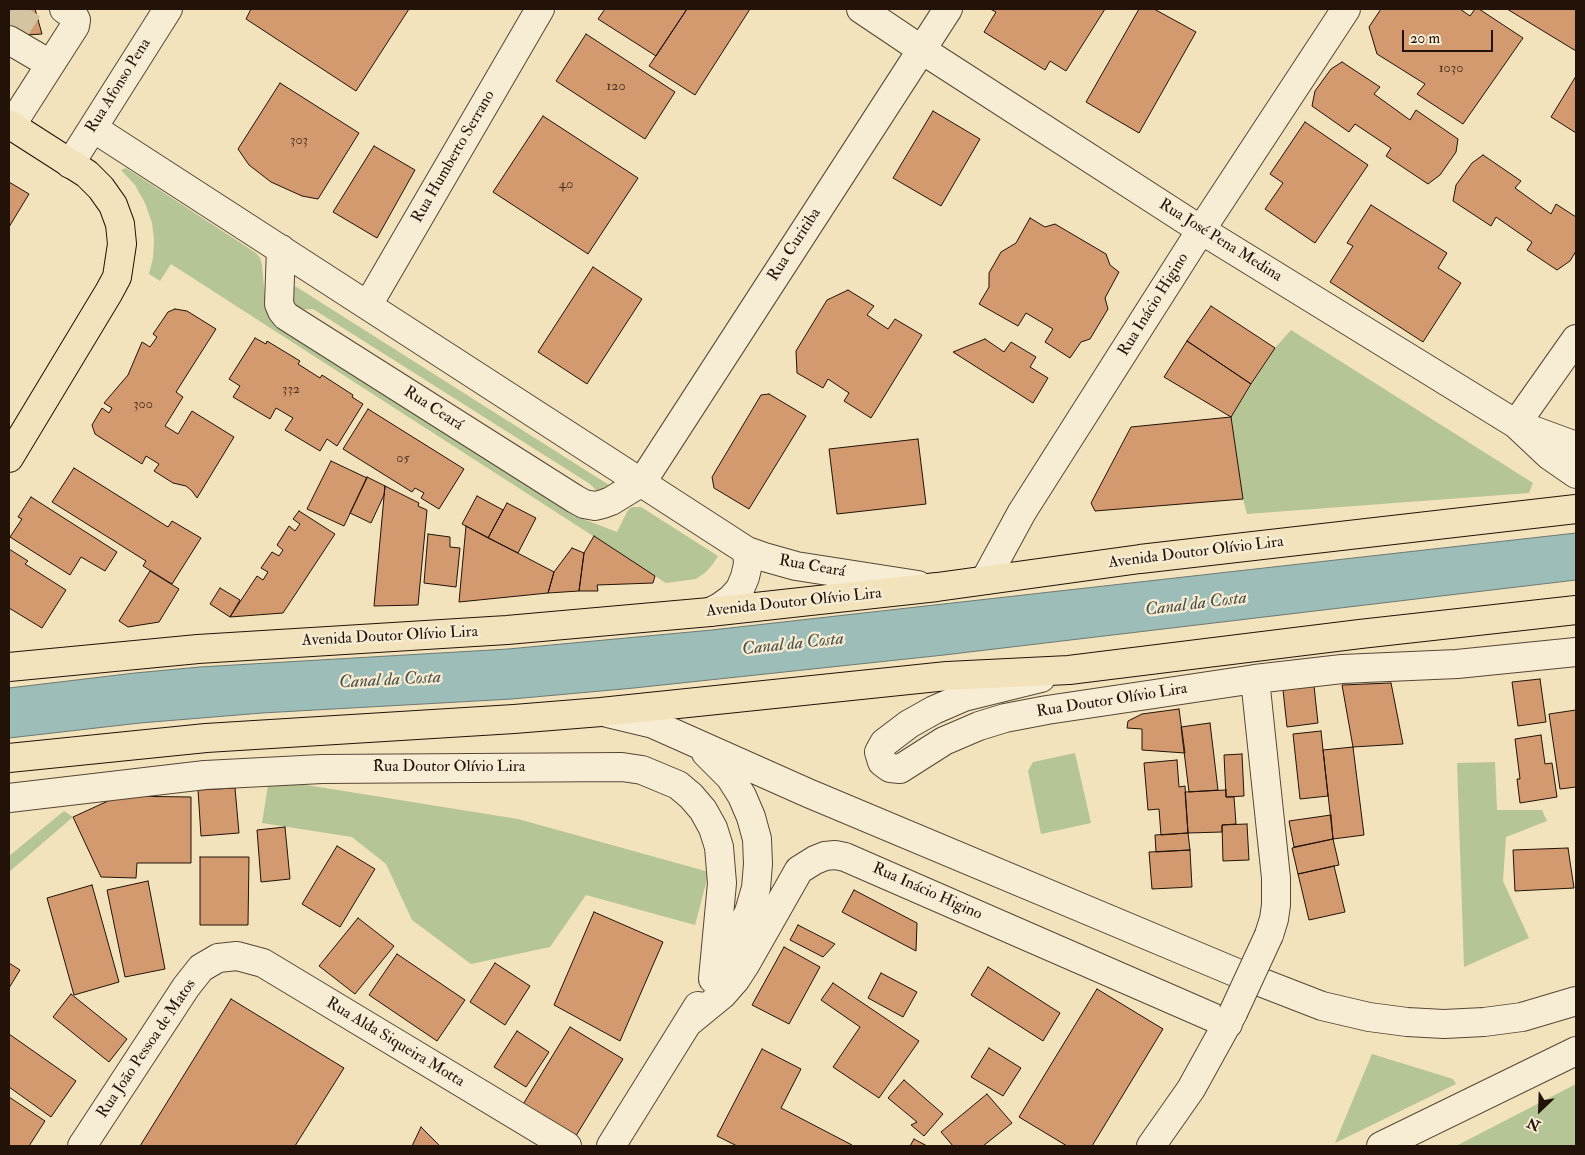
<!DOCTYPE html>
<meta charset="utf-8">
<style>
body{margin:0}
#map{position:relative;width:1585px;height:1155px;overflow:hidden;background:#f3e3bd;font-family:"IM FELL Double Pica",serif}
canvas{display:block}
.frame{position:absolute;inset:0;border:10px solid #221208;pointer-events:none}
.north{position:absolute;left:1515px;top:1085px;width:50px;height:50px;-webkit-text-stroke:4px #f7edd4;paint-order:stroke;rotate:204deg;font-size:14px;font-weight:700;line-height:20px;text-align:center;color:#221208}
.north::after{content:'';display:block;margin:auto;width:18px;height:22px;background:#221208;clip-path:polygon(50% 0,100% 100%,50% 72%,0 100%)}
.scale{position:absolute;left:1402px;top:30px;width:91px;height:22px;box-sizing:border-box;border:2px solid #221208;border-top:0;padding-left:6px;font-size:15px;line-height:18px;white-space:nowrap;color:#221208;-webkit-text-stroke:4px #f7edd4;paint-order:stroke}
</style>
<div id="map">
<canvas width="1585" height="1155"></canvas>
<div class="frame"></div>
<div class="north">N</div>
<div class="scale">20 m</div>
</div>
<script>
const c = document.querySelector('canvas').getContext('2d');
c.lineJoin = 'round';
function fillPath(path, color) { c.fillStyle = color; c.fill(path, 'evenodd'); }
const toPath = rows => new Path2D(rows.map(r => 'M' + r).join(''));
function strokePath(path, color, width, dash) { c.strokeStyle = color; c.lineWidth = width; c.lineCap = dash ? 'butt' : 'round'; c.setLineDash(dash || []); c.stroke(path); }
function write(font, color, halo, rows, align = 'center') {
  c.font = font + ' "IM FELL Double Pica",serif'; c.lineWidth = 4.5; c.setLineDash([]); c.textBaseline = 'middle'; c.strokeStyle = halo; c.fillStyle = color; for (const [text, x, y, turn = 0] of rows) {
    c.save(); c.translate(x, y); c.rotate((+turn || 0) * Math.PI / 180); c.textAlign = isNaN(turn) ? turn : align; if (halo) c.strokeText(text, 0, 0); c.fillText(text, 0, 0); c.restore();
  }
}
const green = toPath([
 [126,168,256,253,260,258,262,265,266,309,281,329,575,516,617,532,628,510,632,507,641,507,718,556,713,564,706,572,696,579,666,583,171,264,160,281,149,274,153,258,154,240,152,223,145,203,135,185,121,170],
 [295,286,609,485,608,489,602,492,596,490,590,484,313,309,299,310,294,304,292,297],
 [1291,330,1533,483,1529,493,1247,514,1243,499,1231,417,1275,348],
 [1075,753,1091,823,1041,834,1028,771,1033,762],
 [1495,762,1497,810,1542,810,1547,821,1506,837,1503,881,1529,938,1464,967,1457,763],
 [269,779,518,819,709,872,695,925,586,895,550,947,471,964,412,920,386,864,352,837,262,823],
 [64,811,73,817,9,872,9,856],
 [1372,1054,1453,1079,1456,1084,1335,1143],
 [1576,1084,1576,1146,1456,1146]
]);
const water = toPath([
 [1576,533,1576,580,944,655,634,688,512,699,262,713,140,723,9,738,9,688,135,673,200,667,508,649,712,630,1576,533]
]);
const building = toPath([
 [9,9,35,9,42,34,9,36,9,9],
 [251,9,409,9,356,91,246,19,251,9],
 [605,9,687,9,656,56,598,19,605,9],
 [687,9,750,9,695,95,649,66,687,9],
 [990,9,1105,9,1066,71,1050,61,1045,70,984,32,996,12,990,9],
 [1139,9,1154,9,1196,32,1139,133,1086,102,1139,9],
 [1381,9,1460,9,1470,16,1475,9,1479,9,1523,38,1463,124,1417,94,1425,84,1377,54,1369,27,1381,9],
 [1507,9,1576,9,1576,51,1507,9],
 [586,34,675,92,645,139,556,81,586,34],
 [1342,62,1380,87,1374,94,1410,120,1416,110,1458,139,1456,152,1440,175,1428,184,1386,156,1391,148,1355,124,1349,132,1312,106,1315,91,1331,69,1342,62],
 [1576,76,1576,133,1551,117,1576,76],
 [280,83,359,133,318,199,302,196,271,182,249,165,238,149,280,83],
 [933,111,980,139,941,206,893,178,933,111],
 [543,116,638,178,588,254,493,192,543,116],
 [1305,122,1368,165,1315,243,1265,209,1283,183,1270,174,1305,122],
 [374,146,415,170,377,238,333,212,374,146],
 [1483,155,1521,181,1515,188,1551,214,1556,204,1576,217,1576,251,1570,261,1557,270,1527,250,1532,242,1496,217,1491,226,1453,201,1456,185,1472,163,1483,155],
 [9,182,29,194,9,227,9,182],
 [1371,205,1447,253,1438,268,1461,283,1423,342,1330,282,1353,246,1347,243,1371,205],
 [1030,218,1045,227,1055,224,1106,254,1110,265,1119,272,1105,298,1108,309,1090,339,1081,342,1070,358,1045,342,1053,329,1026,313,1018,326,979,304,989,287,989,273,1001,252,1016,243,1030,218],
 [593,267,642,299,587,384,538,352,593,267],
 [848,290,874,306,867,315,888,329,895,319,922,335,871,418,844,401,849,393,828,379,823,388,797,373,796,351,827,300,848,290],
 [1211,306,1275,348,1251,384,1187,341,1211,306],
 [175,309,187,311,216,329,176,392,183,397,165,426,178,434,192,411,234,437,197,498,192,491,186,486,173,483,154,471,159,464,146,456,142,464,95,434,92,425,102,408,109,413,112,408,104,403,128,375,142,342,150,347,157,337,153,334,164,318,168,312,175,309],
 [255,338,266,344,267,341,300,361,298,364,320,378,322,375,353,395,352,397,363,404,337,446,327,439,320,451,285,430,293,418,276,408,270,419,233,397,240,386,229,379,255,338],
 [985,339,1004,352,1011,342,1036,357,1030,367,1048,378,1033,403,953,352,985,339],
 [1187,341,1251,384,1231,417,1164,377,1187,341],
 [769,394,806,416,749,509,714,488,712,477,761,395,769,394],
 [368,409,464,469,439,509,421,498,424,493,415,488,412,492,343,449,368,409],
 [1231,417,1243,499,1095,511,1091,503,1131,427,1231,417],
 [918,439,926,504,837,514,829,449,918,439],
 [331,461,367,478,344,526,307,509,331,461],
 [74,468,168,527,172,521,201,538,172,584,143,566,146,561,52,502,74,468],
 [367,477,385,486,384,495,371,523,350,513,367,477],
 [385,486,419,503,418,506,427,510,418,605,374,606,385,486],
 [477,496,503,510,488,538,462,524,477,496],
 [31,497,117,552,105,571,81,557,70,575,10,537,22,519,18,517,31,497],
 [507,503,536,518,518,553,488,538,507,503],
 [299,511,335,534,283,613,230,617,257,576,263,580,268,572,261,568,272,552,279,556,283,550,277,545,289,526,295,531,300,524,293,519,299,511],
 [466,526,554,572,548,593,459,602,466,526],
 [428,534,450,537,450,547,460,548,456,587,424,583,428,534],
 [594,536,655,576,653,583,597,585,598,591,579,591,584,553,594,536],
 [572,548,584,553,579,591,548,593,554,572,572,548],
 [9,549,28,561,25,564,66,590,42,628,9,608,9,549],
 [150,571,179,589,159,622,128,627,119,621,150,571],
 [220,588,240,600,230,617,210,604,220,588],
 [1540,679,1546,722,1518,726,1512,682,1540,679],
 [1391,683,1403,744,1353,747,1342,685,1391,683],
 [1314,686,1318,723,1287,727,1283,690,1314,686],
 [1179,709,1185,753,1142,750,1142,729,1127,728,1128,721,1142,714,1179,709],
 [1576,710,1576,787,1560,789,1549,714,1576,710],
 [1210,723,1218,790,1189,792,1181,727,1210,723],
 [1321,731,1328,796,1300,799,1293,734,1321,731],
 [1541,735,1545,764,1552,763,1557,797,1520,803,1517,779,1520,779,1515,739,1541,735],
 [1353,747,1364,835,1333,839,1323,750,1353,747],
 [1242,754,1244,796,1226,797,1224,755,1242,754],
 [1177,760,1179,787,1185,786,1188,833,1161,835,1159,809,1148,810,1144,763,1177,760],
 [235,788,239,833,201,836,198,790,235,788],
 [1226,790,1226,797,1234,797,1236,824,1222,825,1222,832,1188,833,1185,792,1226,790],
 [119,796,191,797,191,863,137,863,136,878,101,877,73,817,119,796],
 [1331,815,1333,839,1294,847,1289,821,1331,815],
 [1247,824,1249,860,1223,861,1222,825,1247,824],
 [285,827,290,879,261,882,257,830,285,827],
 [1188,833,1190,850,1156,852,1155,835,1188,833],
 [1333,839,1339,865,1298,874,1292,848,1333,839],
 [337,846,375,869,340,927,302,904,337,846],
 [1568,848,1574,888,1515,891,1513,850,1568,848],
 [1190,850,1192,887,1152,889,1149,852,1190,850],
 [200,857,249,857,248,925,200,925,200,857],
 [1334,866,1345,912,1309,920,1298,874,1334,866],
 [148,881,165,969,125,977,107,890,148,881],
 [92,885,119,982,74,995,47,898,92,885],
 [854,890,917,923,916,951,842,912,854,890],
 [594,912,663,942,620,1041,554,1005,594,912],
 [358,918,394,946,355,994,319,966,358,918],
 [798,925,835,944,823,957,790,940,798,925],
 [784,947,820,967,789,1024,752,1005,784,947],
 [397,954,465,1000,437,1041,369,995,397,954],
 [9,963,20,970,9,988,9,963],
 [495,963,530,986,505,1025,470,1002,495,963],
 [988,967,1060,1013,1043,1041,971,995,988,967],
 [881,973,917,992,903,1017,868,998,881,973],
 [833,983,919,1041,879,1098,833,1067,860,1027,821,1000,833,983],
 [1097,989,1163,1029,1092,1146,1067,1146,1019,1117,1097,989],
 [71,994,127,1039,109,1062,53,1017,71,994],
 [231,999,344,1068,295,1146,140,1146,231,999],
 [570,1027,623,1059,574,1139,522,1106,570,1027],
 [517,1031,549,1052,526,1087,494,1067,517,1031],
 [9,1034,76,1081,51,1117,9,1087,9,1034],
 [989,1048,1021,1068,1003,1096,971,1077,989,1048],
 [762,1049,801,1069,781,1108,852,1145,852,1146,737,1146,717,1136,762,1049],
 [904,1080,943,1114,924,1136,911,1125,917,1122,888,1098,904,1080],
 [987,1094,1012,1123,983,1146,953,1146,941,1132,987,1094],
 [9,1097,45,1121,29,1146,9,1146,9,1097],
 [421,1127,440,1146,412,1146,421,1127],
 [914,1139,927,1146,910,1146,914,1139]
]);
const minorTunnel = toPath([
 [9,13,42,34]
]);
const minor = toPath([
 [861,9,922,50,1201,230,1516,424,1550,456,1576,474],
 [9,40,50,64],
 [11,126,75,26,76,20,74,16,64,9],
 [93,128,747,551,764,557,796,566,918,585],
 [70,164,168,9],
 [281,249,279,304,282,311,286,316,575,499,584,504,595,506,603,504,611,501,642,482,948,9],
 [368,305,540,9],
 [1576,339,1516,424,1576,446],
 [985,580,1022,512,1201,230,1346,9],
 [710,612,720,607,731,599,740,589,745,577,748,564,747,551],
 [1041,678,964,697,934,710,909,724,884,743,879,752,882,762,890,768,900,769,944,741,979,726,1005,718,1047,710,1255,679,1342,669,1457,664,1576,652],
 [1255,679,1276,878,1276,905,1274,919,1269,935],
 [607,713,653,724,808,793,1237,973,1322,1006,1369,1017,1407,1022,1444,1024,1484,1022,1522,1017,1576,1001],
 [706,753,730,777,742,796,751,817,757,839,758,864,756,888,749,912,718,970],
 [9,798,205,775,322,769,622,767,642,770,678,785,691,796,703,810,713,828,719,847,722,883,713,979],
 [689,1022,722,995,736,979,745,965,799,870,815,860,825,856,835,855,845,857,1228,1024],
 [82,1146,186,987,201,968,218,958,237,956,263,963,567,1146],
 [611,1146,698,1006],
 [1151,1146,1191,1089,1233,1013],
 [1381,1146,1576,1051]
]);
const major = toPath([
 [9,124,87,174,101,188,113,205,120,224,122,244,117,277,109,292,9,458],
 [9,667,198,649,507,630,710,612,937,587,1140,559,1576,509],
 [9,758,206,738,514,719,601,712,947,676,1069,670,1360,634,1576,610]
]);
const minorBridge = toPath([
 [1233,1013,1269,935]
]);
const numberNames = [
 ["1030",1451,69],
 ["120",616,87],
 ["303",299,141],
 ["40",566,185],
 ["332",291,390],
 ["300",143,405],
 ["05",403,459]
];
const streetNames = [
 ["Rua Afonso Pena",119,86,-58],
 ["Rua Humberto Serrano",454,157,-60],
 ["Rua José Pena Medina",1220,241,32],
 ["Rua Curitiba",795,245,-57],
 ["Rua Inácio Higino",1154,305,-58],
 ["Rua Ceará",433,409,33],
 ["Avenida Doutor Olívio Lira",1196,553,-7],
 ["Rua Ceará",812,567,10],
 ["Avenida Doutor Olívio Lira",794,603,-6],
 ["Avenida Doutor Olívio Lira",390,637,-3],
 ["Rua Doutor Olívio Lira",1112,701,-9],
 ["Rua Doutor Olívio Lira",449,768],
 ["Rua Inácio Higino",927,892,24],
 ["Rua Alda Siqueira Motta",395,1043,31],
 ["Rua João Pessoa de Matos",147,1049,-56]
];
const waterNames = [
 ["Canal da Costa",1196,605,-7],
 ["Canal da Costa",793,645,-6],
 ["Canal da Costa",390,681,-3]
];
fillPath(green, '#b5c595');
fillPath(water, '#9dbdb8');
strokePath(water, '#6c7972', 1);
fillPath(building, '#d3996f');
strokePath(building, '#221208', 1);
strokePath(minorTunnel, '#d4c4a2', 28, [28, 14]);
strokePath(minor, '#564635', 30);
strokePath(major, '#221208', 30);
strokePath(minor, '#f7edd4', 28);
strokePath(major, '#f3e3bd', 28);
strokePath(minorBridge, '#564635', 30, []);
strokePath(minorBridge, '#f7edd4', 28);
write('14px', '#4e3422', null, numberNames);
write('16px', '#221208', '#f7edd4', streetNames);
write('italic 18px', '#4d4e46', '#f7edd4', waterNames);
</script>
